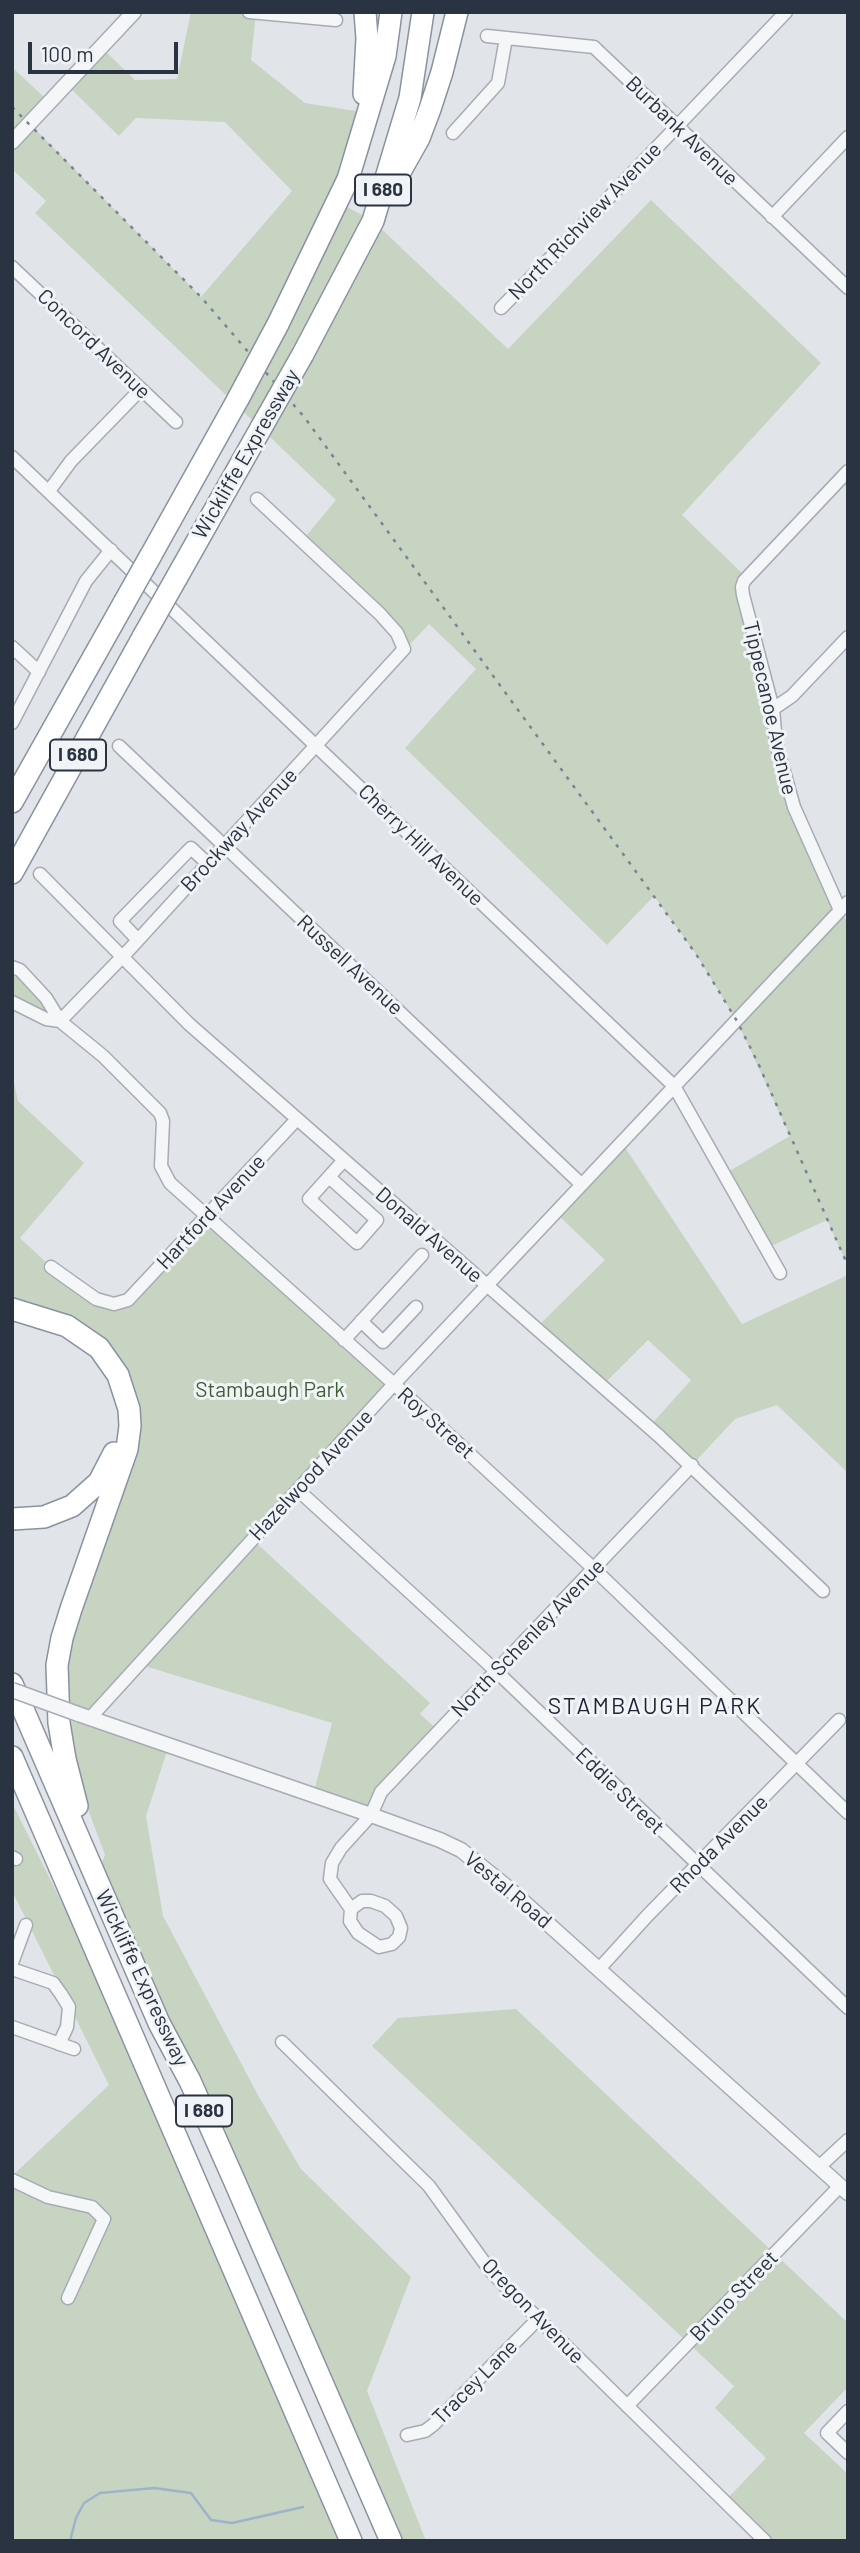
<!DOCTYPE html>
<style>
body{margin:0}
#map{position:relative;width:860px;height:2553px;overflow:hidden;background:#e1e5ea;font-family:Barlow,sans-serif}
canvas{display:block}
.frame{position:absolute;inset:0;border:14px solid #293342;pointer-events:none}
.scale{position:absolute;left:28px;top:42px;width:150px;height:32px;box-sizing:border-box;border:4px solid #293342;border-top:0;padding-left:9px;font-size:21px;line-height:24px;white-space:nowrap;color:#293342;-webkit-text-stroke:5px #f1f4f7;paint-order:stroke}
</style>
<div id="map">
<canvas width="860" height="2553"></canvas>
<div class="frame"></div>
<div class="scale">100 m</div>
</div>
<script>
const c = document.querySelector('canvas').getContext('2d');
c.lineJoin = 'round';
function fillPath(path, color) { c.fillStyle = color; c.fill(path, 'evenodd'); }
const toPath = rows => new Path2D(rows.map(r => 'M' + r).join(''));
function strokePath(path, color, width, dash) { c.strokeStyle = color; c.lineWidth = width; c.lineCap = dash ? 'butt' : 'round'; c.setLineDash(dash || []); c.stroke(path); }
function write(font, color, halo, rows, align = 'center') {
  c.font = font + ' Barlow,sans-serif'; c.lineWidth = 6; c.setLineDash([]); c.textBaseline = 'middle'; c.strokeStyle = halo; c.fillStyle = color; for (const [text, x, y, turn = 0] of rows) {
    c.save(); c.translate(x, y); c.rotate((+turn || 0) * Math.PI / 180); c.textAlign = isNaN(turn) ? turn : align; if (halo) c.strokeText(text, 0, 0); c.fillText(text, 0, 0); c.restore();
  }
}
const green = toPath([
 [191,12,256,13,251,60,305,103,362,112,338,202,373,221,508,349,651,200,821,363,682,515,747,578,744,581,787,782,840,910,848,923,848,1266,827,1220,765,1249,724,1174,790,1136,737,1021,696,954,654,896,607,945,405,748,476,669,429,624,402,653,404,646,302,541,336,500,35,213,46,201,12,169,12,67,49,102,30,124,201,297,292,191,225,122,136,118,119,136,66,84,101,47,135,80,177,79],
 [12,967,60,1021,12,1002],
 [12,1074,18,1101,84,1163,20,1238,51,1267,96,1299,123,1303,207,1216,394,1384,252,1539,430,1703,420,1714,439,1731,381,1792,371,1815,313,1795,332,1723,138,1664,91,1717,169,1745,146,1816,163,1916,259,2097,301,2169,411,2277,367,2391,426,2541,391,2541,96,1878,105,1855,86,1804,65,1720,77,1723,79,1706,62,1699,63,1665,111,1517,125,1373,12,1302],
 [622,1143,742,1324,848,1275,848,1473,777,1405,735,1419,692,1465,649,1427,691,1380,648,1340,602,1386,536,1328,605,1260,555,1212],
 [12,1803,150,2079,351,2541,12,2541,12,2176,109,2085,12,1891],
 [516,2009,848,2323,848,2387,804,2433,848,2474,848,2541,765,2541,725,2501,766,2458,715,2408,734,2386,372,2046,398,2018]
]);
const stream = toPath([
 [70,2541,76,2518,84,2503,100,2493,154,2488,191,2493,211,2520,232,2523,303,2507]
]);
const minor = toPath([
 [249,12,336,20],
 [487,36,594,47,597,50,848,288],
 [453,133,498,83,506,38],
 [772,217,848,137],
 [12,267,176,422],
 [501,308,579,229,786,12],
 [12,457,674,1086,780,1273],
 [49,491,71,461,141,389],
 [12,647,39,672],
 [773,709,792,696,848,637],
 [12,723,86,581,111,550],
 [119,746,581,1184],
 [40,874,189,1024,659,1436,823,1591],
 [840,910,794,807,776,743,773,709,743,595,742,587,744,581,848,471],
 [138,940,120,921,191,848,208,864],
 [12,967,20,970,46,998,60,1021,103,1056,160,1113,163,1121,161,1166,170,1183,394,1384,594,1569,848,1813],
 [12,1002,46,1019,60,1021],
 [60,1021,128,951,404,649,397,633,380,614,257,499],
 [329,1177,377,1220,357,1243,309,1199,344,1160],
 [51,1267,96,1299,114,1304,128,1300,297,1119],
 [361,1321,383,1342,416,1307],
 [344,1340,422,1255],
 [298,1490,496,1671,848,2008],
 [91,1717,394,1384,848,902],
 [12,1857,16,1859],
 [351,1909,362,1901,371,1901,385,1906,396,1916,401,1928,399,1937,392,1944,379,1947,358,1933,350,1921,351,1909,330,1879,332,1863,341,1848,371,1815,381,1792,692,1465],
 [12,1963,26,1925],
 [12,1969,53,1983,61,1994,69,2007,67,2027,59,2044],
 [599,1969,648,1915,839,1720],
 [12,2027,74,2049],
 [282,2042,429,2186,489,2269,507,2288,765,2541],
 [820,2166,848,2140],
 [12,2180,48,2197,92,2207,104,2219,68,2298],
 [627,2406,840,2186],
 [848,2411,827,2433,848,2453],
 [407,2435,425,2431,433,2425,538,2319]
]);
const tertiary = toPath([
 [12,142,134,12],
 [78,1714,371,1815,440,1840,461,1850,507,1887,848,2193]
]);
const motorway = toPath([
 [364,94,367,38,365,12],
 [396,179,419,138,430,109,442,72,457,12],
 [278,324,348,179,385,56,391,12],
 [303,354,373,221,410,98,423,12],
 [151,555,238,399],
 [177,577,261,428],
 [12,802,124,603],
 [12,873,143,637],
 [12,1309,67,1326,99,1348,118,1375,129,1409,130,1426,127,1449,71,1609,62,1638,57,1665,59,1723,65,1759,77,1806],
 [12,1519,44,1517,72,1506,99,1482,114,1453],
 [12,1684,159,2023,190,2081,234,2180,391,2541],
 [12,1757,351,2541]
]);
const rail = toPath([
 [12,107,201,297,305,418,696,954,737,1021,758,1063,848,1266]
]);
const tertiaryBridge = toPath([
 [12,1690,78,1714]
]);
const motorwayBridge = toPath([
 [238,399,278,324],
 [261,428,303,354],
 [124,603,151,555],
 [143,637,177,577]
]);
const shields = [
 [383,190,56],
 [78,755,56],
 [204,2111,56]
];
const shieldNames = [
 ["I 680",383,190],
 ["I 680",78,755],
 ["I 680",204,2111]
];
const streetNames = [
 ["Burbank Avenue",682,131,44],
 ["North Richview Avenue",585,221,-46],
 ["Concord Avenue",94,344,44],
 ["Wickliffe Expressway",246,454,-60],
 ["Tippecanoe Avenue",770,708,77],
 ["Brockway Avenue",239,830,-47],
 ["Cherry Hill Avenue",421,845,44],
 ["Russell Avenue",350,965,43],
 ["Hartford Avenue",211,1212,-47],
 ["Donald Avenue",429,1235,41],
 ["Roy Street",436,1423,42],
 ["Hazelwood Avenue",311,1475,-47],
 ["North Schenley Avenue",528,1638,-46],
 ["Eddie Street",620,1791,44],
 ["Rhoda Avenue",719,1844,-45],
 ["Vestal Road",508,1890,40],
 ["Wickliffe Expressway",142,1978,65],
 ["Bruno Street",734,2296,-46],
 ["Oregon Avenue",533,2311,46],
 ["Tracey Lane",475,2382,-45]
];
const parkNames = [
 ["Stambaugh Park",270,1390]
];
const neighbourhoodNames = [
 ["STAMBAUGH PARK",655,1706]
];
fillPath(green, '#c7d4c2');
strokePath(stream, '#9cb3ca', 2.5);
strokePath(minor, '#a6acb4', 15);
strokePath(tertiary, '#a6acb4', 17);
strokePath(motorway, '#8992a1', 24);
strokePath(minor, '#f4f6f8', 12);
strokePath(tertiary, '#f4f6f8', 14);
strokePath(motorway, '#fff', 21);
strokePath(rail, '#7b8494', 2.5, [3.5, 7]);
strokePath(tertiaryBridge, '#a6acb4', 17, []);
strokePath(motorwayBridge, '#8992a1', 24, []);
strokePath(tertiaryBridge, '#f4f6f8', 14);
strokePath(motorwayBridge, '#fff', 21);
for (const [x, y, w] of shields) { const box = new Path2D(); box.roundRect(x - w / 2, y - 15.5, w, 31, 5); c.fillStyle = '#f1f4f7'; c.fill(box); strokePath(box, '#293342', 2); }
write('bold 19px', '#293342', null, shieldNames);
write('21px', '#293342', '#f1f4f7', streetNames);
write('21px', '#3e5e37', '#f1f4f7', parkNames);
c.letterSpacing = '2px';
write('23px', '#1c2433', '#f1f4f7', neighbourhoodNames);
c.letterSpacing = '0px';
</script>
